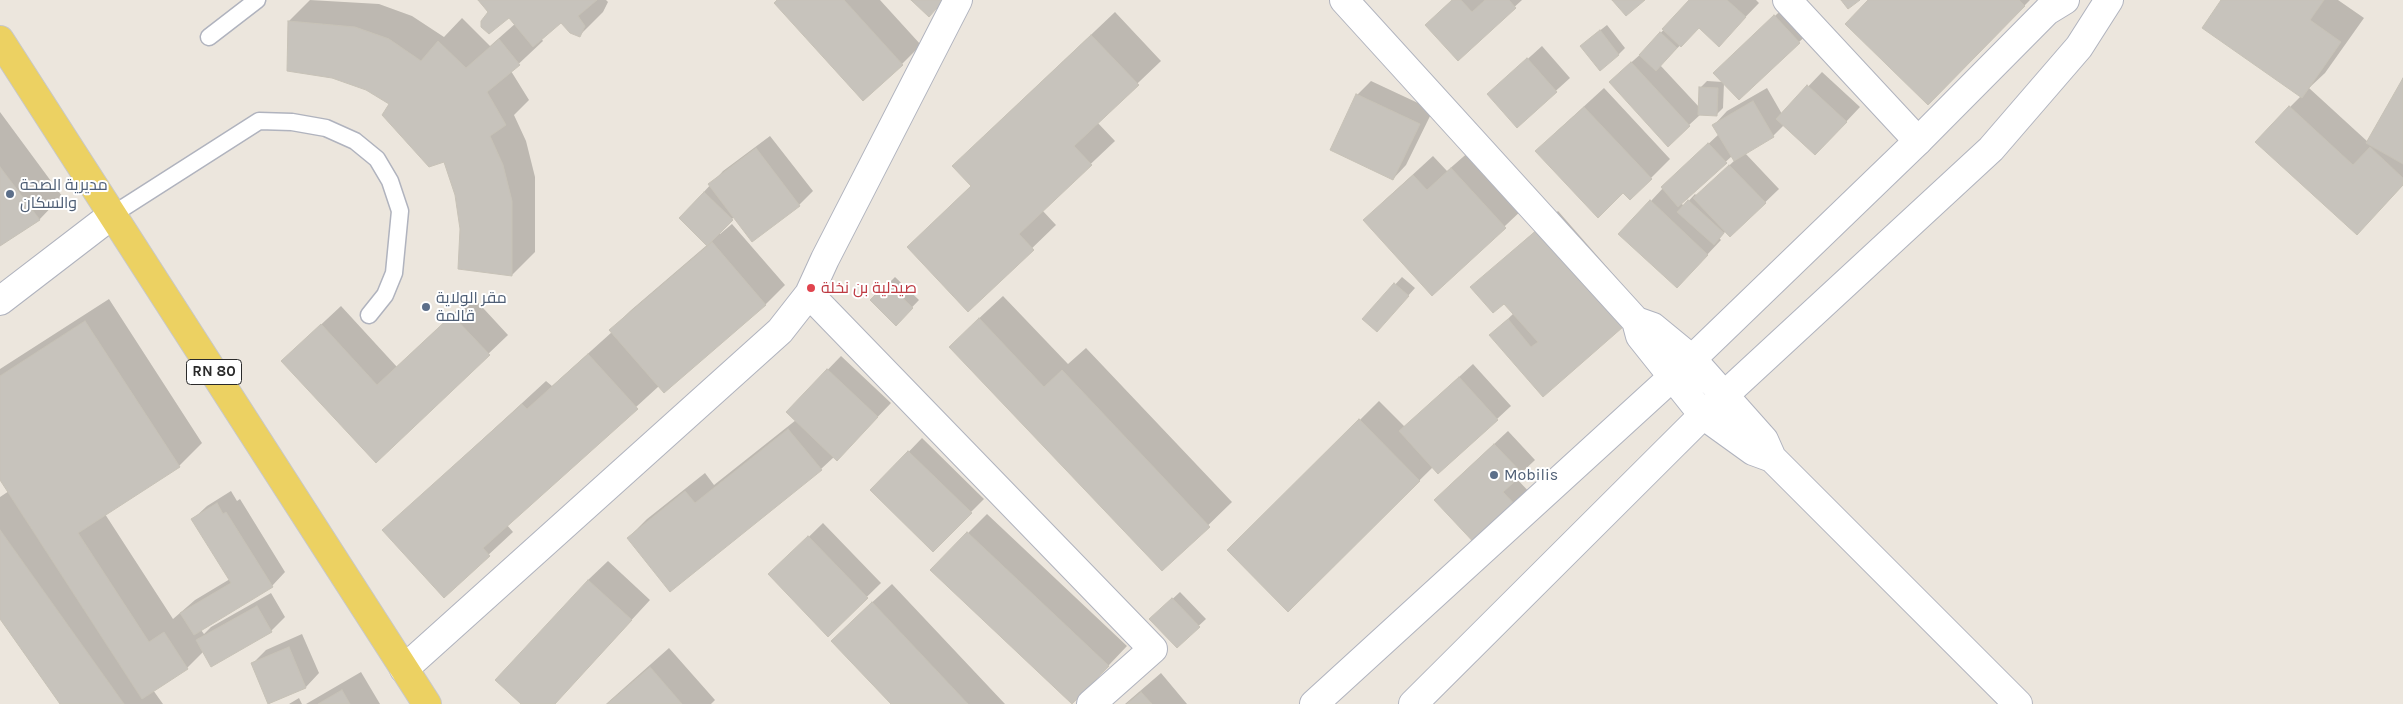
<!DOCTYPE html>
<meta charset="utf-8">
<style>
body{margin:0}
canvas{display:block;background:#ece6dd}
</style>
<canvas width="2403" height="704"></canvas>
<script>
const c = document.querySelector('canvas').getContext('2d');
c.lineJoin = 'round';
function fillPath(path, color) { c.fillStyle = color; c.fill(path, 'evenodd'); }
const toPath = rows => new Path2D(rows.map(r => 'M' + r).join(''));
function strokePath(path, color, width, dash) { c.strokeStyle = color; c.lineWidth = width; c.lineCap = dash ? 'butt' : 'round'; c.setLineDash(dash || []); c.stroke(path); }
function write(font, color, halo, rows, align = 'center') {
  c.font = font + ' Karla,Cairo,sans-serif'; c.lineWidth = 4; c.setLineDash([]); c.textBaseline = 'middle'; c.strokeStyle = halo; c.fillStyle = color; for (const [text, x, y, turn = 0] of rows) {
    c.save(); c.translate(x, y); c.rotate((+turn || 0) * Math.PI / 180); c.textAlign = isNaN(turn) ? turn : align; if (halo) c.strokeText(text, 0, 0); c.fillText(text, 0, 0); c.restore();
  }
}
const shadow = toPath([
 [310,0,379,4,412,16,444,37,462,18,490,46,516,23,509,16,490,12,480,0,606,0,608,2,603,12,580,35,561,21,541,38,543,41,511,71,529,100,514,115,526,141,535,177,535,252,512,275,462,229,456,195,445,161,391,103,289,21],
 [779,0,880,0,921,45,902,64],
 [1452,0,1522,0,1458,59],
 [1691,0,1756,0,1759,3,1732,31,1699,27,1660,65,1700,108,1700,88,1707,81,1723,82,1728,59,1789,3,1813,29,1739,98,1724,83,1723,108,1716,115,1701,114,1689,125,1624,69,1644,51],
 [1870,0,2030,0,1928,103],
 [2223,0,2338,0,2364,18,2325,73,2309,88,2368,142,2403,81,2403,185,2357,233,2290,107,2301,96],
 [1115,12,1161,61,1097,122,1115,141,1042,210,1056,225,968,310,908,247,972,185,977,143],
 [1607,25,1625,48,1618,55,1589,39],
 [1542,46,1570,78,1517,126,1489,94],
 [1822,72,1860,107,1829,140,1784,125,1773,136,1745,153,1779,189,1730,236,1726,231,1719,238,1721,240,1690,273,1651,201,1676,174,1719,134,1714,125,1727,111,1767,88,1782,114],
 [1732,156,1735,160,1697,196,1695,194,1684,206,1681,203],
 [1371,81,1433,110,1406,165,1393,179,1331,150,1357,95],
 [1604,88,1670,159,1651,178,1556,132],
 [0,112,62,196,39,220,0,245],
 [770,136,813,191,799,205,734,217,719,232,720,234,732,224,785,285,766,304,664,391,659,386,507,525,513,532,444,596,384,530,546,381,552,386,612,332,611,330,630,311,707,245,680,218,723,171],
 [1471,150,1524,208,1433,294,1384,201,1433,156,1447,171],
 [1558,211,1642,307,1543,395,1491,335,1514,313,1504,302,1472,287],
 [895,277,919,300,896,324,872,300],
 [1402,277,1415,288,1383,324,1364,319],
 [472,296,508,335,376,461,282,361,341,306,397,367],
 [1003,296,1068,364,1086,348,1232,502,1162,570,974,323],
 [109,299,202,443,179,466,105,514,173,619,195,600,230,579,193,519,207,506,231,491,237,501,240,499,285,572,272,586,201,630,204,634,211,627,271,593,285,617,271,631,204,651,187,668,153,690,163,704,62,704,0,617,0,497,9,491,0,478,0,369],
 [841,356,891,403,850,446,834,457,821,469,628,538,647,519,705,473,714,485,796,420,787,412],
 [1473,364,1511,406,1497,419,1433,467,1288,610,1229,550,1379,401,1405,427],
 [1508,431,1535,460,1516,478,1532,495,1519,509,1449,486],
 [922,438,984,499,933,550,872,490],
 [987,514,1127,646,1092,683,968,533],
 [823,523,881,583,828,635,784,561],
 [608,561,650,600,554,704,523,704,588,580],
 [892,584,1005,704,892,704,852,621],
 [1180,592,1206,619,1177,646,1151,619],
 [302,634,319,673,306,687,269,703,252,664,266,650],
 [669,648,715,700,711,704,606,704],
 [361,672,380,704,306,704],
 [1161,673,1187,704,1125,704],
 [299,698,302,704,289,704]
]);
const building = toPath([
 [478,0,597,0,578,16,585,26,580,37,570,33,561,23,533,47,509,18,489,34,481,27,481,21,488,12,478,0],
 [777,0,844,0,903,65,863,101,774,3,777,0],
 [911,0,944,0,929,17,911,0],
 [1452,0,1461,0,1472,12,1485,0,1509,0,1516,8,1458,61,1425,25,1452,0],
 [1612,0,1645,0,1626,16,1612,0],
 [1689,0,1727,0,1746,17,1719,47,1699,28,1681,47,1662,29,1689,0],
 [1841,0,1860,0,1848,9,1841,0],
 [1868,0,2019,0,2025,6,1928,105,1845,24,1868,0],
 [2221,0,2324,0,2310,20,2341,42,2302,98,2202,28,2221,0],
 [1774,15,1800,43,1739,100,1713,73,1774,15],
 [288,21,355,27,389,39,421,61,438,41,466,68,499,39,520,65,487,92,506,125,490,136,503,165,512,201,512,276,458,269,460,229,455,195,444,162,429,167,382,115,389,104,366,90,332,78,287,71,288,21],
 [1600,30,1619,55,1600,71,1580,46,1600,30],
 [1660,32,1677,48,1656,71,1639,55,1660,32],
 [1091,35,1139,85,1074,146,1092,165,1019,234,1034,250,968,312,907,247,971,186,952,166,1091,35],
 [1527,58,1557,92,1517,128,1487,94,1527,58],
 [1631,62,1690,126,1668,147,1609,82,1631,62],
 [2403,78,2403,164,2366,143,2403,78],
 [1807,85,1847,122,1815,155,1776,119,1807,85],
 [1699,87,1718,88,1717,116,1698,115,1699,87],
 [1356,94,1420,124,1393,180,1330,150,1356,94],
 [1753,101,1774,137,1734,161,1712,125,1753,101],
 [2289,106,2353,165,2370,147,2403,178,2403,185,2357,235,2255,142,2289,106],
 [1584,107,1652,179,1630,200,1623,193,1598,218,1535,151,1584,107],
 [1708,143,1727,163,1678,207,1661,187,1708,143],
 [756,148,800,206,752,242,708,184,756,148],
 [1729,165,1766,203,1730,237,1693,198,1729,165],
 [0,167,40,220,0,246,0,167],
 [1451,168,1506,228,1432,296,1363,220,1413,175,1427,190,1451,168],
 [704,192,733,220,707,246,679,218,704,192],
 [1650,200,1708,255,1677,288,1618,234,1650,200],
 [1688,200,1724,233,1714,245,1677,212,1688,200],
 [1538,229,1623,327,1543,397,1489,335,1508,319,1531,347,1538,342,1504,304,1493,313,1470,287,1538,229],
 [712,242,766,305,664,393,609,330,712,242],
 [887,283,913,308,896,326,870,300,887,283],
 [1394,283,1409,296,1377,332,1362,319,1394,283],
 [452,315,490,355,376,463,281,361,321,324,377,385,452,315],
 [979,318,1044,387,1062,370,1210,527,1162,571,949,347,979,318],
 [85,321,180,467,78,533,149,642,164,632,188,669,142,699,0,480,0,376,85,321],
 [588,354,638,409,483,548,490,556,444,598,382,530,522,404,527,409,588,354],
 [827,369,878,417,837,461,786,412,827,369],
 [1459,377,1498,420,1438,474,1399,431,1459,377],
 [1359,419,1420,481,1288,612,1227,550,1359,419],
 [788,429,822,470,670,592,627,538,685,491,695,503,788,429],
 [1494,444,1523,474,1503,492,1520,510,1479,548,1434,500,1494,444],
 [908,451,972,513,933,552,870,490,908,451],
 [217,503,223,514,226,512,273,587,194,635,180,613,231,583,191,519,217,503],
 [0,530,124,704,60,704,0,619,0,530],
 [967,532,1109,666,1072,704,930,570,967,532],
 [808,536,868,598,828,637,768,574,808,536],
 [588,580,632,620,555,704,521,704,495,680,588,580],
 [1172,598,1200,627,1177,648,1149,619,1172,598],
 [872,602,968,704,891,704,831,641,872,602],
 [257,606,272,632,211,667,196,640,257,606],
 [289,647,306,688,268,704,251,663,289,647],
 [650,667,682,704,607,704,650,667],
 [342,690,350,704,318,704,342,690],
 [1141,692,1152,704,1127,704,1141,692]
]);
const service = toPath([
 [209,37,257,0],
 [112,215,259,121,292,122,326,128,355,141,377,159,390,181,400,211,394,273,385,295,369,315]
]);
const minor = toPath([
 [1344,0,1636,321,1640,336,1703,415,1753,451,1772,458],
 [1787,0,1918,141],
 [809,294,1153,649,1091,704],
 [0,301,112,215],
 [1636,321,1653,327,1692,359,1764,440,1772,458,2018,704],
 [404,669,780,331,809,294,825,259,958,0]
]);
const tertiary = toPath([
 [1314,704,1692,359,1918,141,2047,11,2065,0],
 [1413,704,1703,415,1991,149,2079,47,2109,0]
]);
const primary = toPath([
 [0,40,427,704]
]);
const markers = [
 [10,194,5,"#5c6f8a"],
 [811,288,5,"#e0444e"],
 [426,307,5,"#5c6f8a"],
 [1494,475,5,"#5c6f8a"]
];
const shields = [
 [214,372,55]
];
const shieldNames = [
 ["RN 80",214,372]
];
const serviceNames = [
 ["مديرية الصحة",20,185],
 ["والسكان",20,203],
 ["مقر الولاية",436,298],
 ["قالمة",436,316],
 ["Mobilis",1504,475]
];
const healthNames = [
 ["صيدلية بن نخلة",821,288]
];
fillPath(shadow, '#0003');
fillPath(building, '#c7c3bc');
strokePath(building, '#c7c2b7', 1);
strokePath(service, '#b0b3be', 19);
strokePath(minor, '#b0b3be', 30);
strokePath(tertiary, '#b0b3be', 30);
strokePath(primary, '#c8c8c8', 30);
strokePath(service, '#fff', 16);
strokePath(minor, '#fff', 28);
strokePath(tertiary, '#fff', 28);
strokePath(primary, '#ecd162', 28);
for (const [x, y, r, color] of markers) { const dot = new Path2D(); dot.arc(x, y, r, 0, 2 * Math.PI); c.fillStyle = color; c.fill(dot); strokePath(dot, '#fff', 2); }
for (const [x, y, w] of shields) { const box = new Path2D(); box.roundRect(x - w / 2, y - 12.5, w, 25, 4); c.fillStyle = '#fff'; c.fill(box); strokePath(box, '#2a2a2a', 1); }
write('bold 15px', '#2a2a2a', null, shieldNames);
write('16px', '#4e5e75', '#fff', serviceNames, 'left');
write('16px', '#be3a42', '#fff', healthNames, 'left');
</script>
